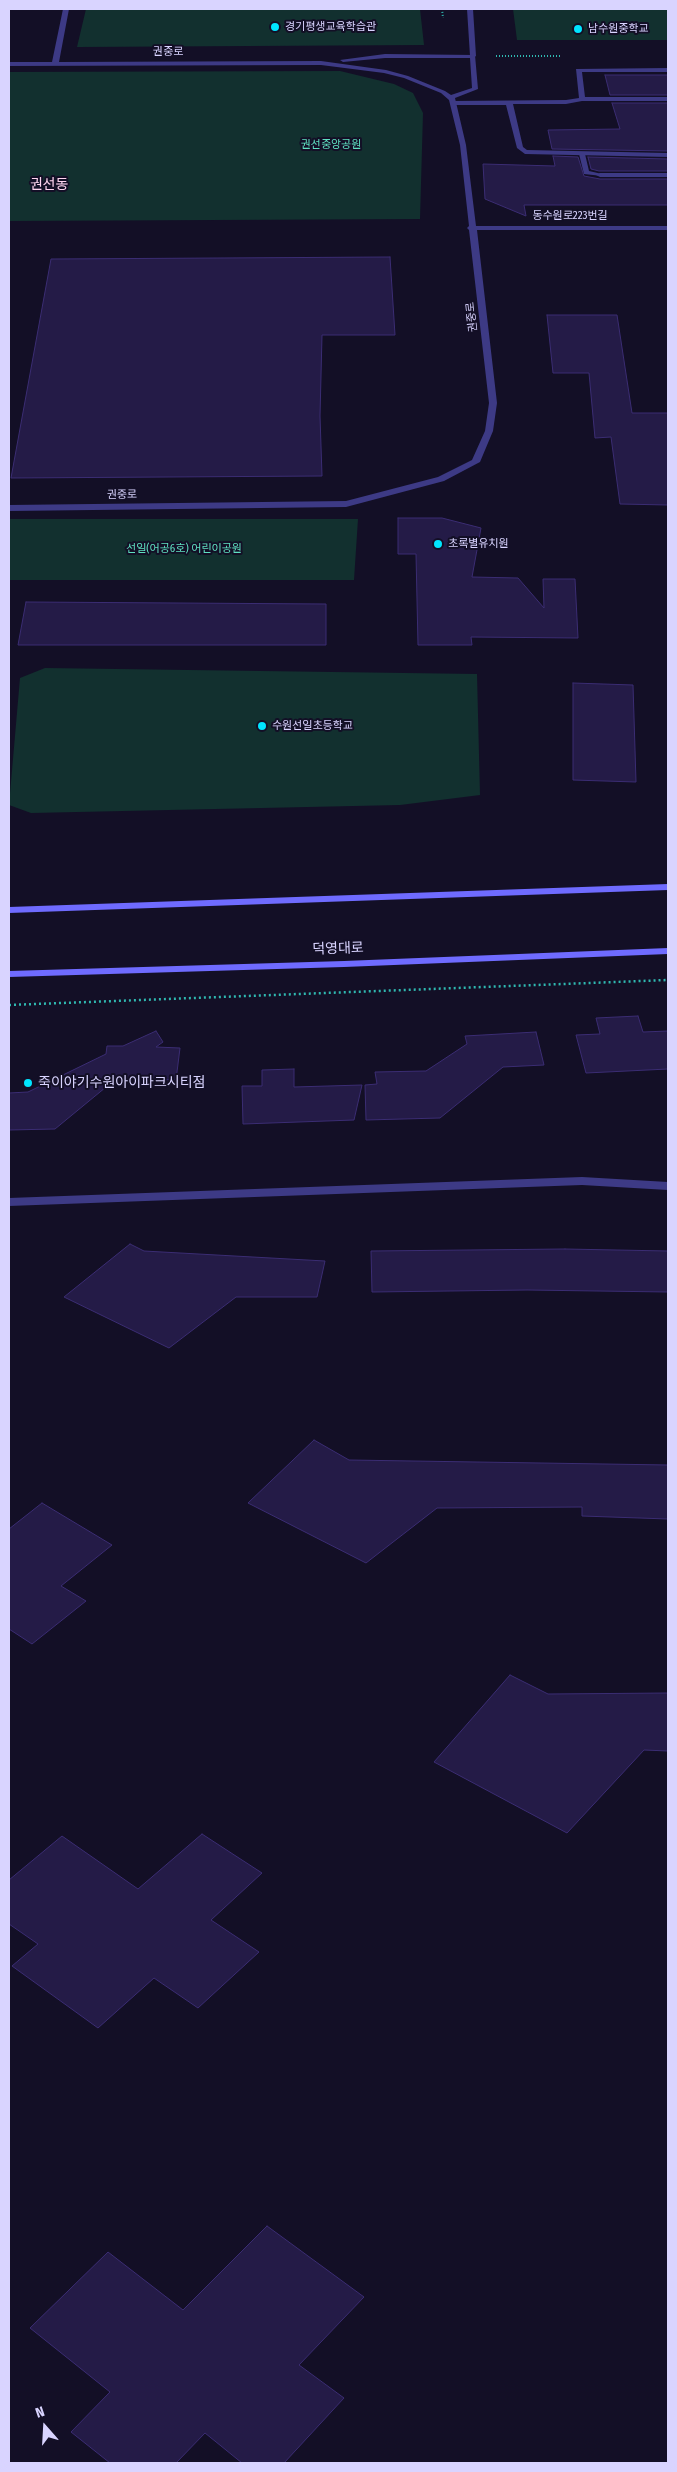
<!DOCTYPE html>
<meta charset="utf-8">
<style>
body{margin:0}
#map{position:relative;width:677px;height:2472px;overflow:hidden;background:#130f26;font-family:"Fira Sans Condensed",sans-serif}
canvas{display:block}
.frame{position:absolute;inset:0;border:10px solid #d9d4ff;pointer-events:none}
.north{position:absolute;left:20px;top:2402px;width:50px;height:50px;-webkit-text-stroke:4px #130f26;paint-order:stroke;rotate:341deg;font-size:14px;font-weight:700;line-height:20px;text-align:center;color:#d9d4ff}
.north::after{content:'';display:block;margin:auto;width:18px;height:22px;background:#d9d4ff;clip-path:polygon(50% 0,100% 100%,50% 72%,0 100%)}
</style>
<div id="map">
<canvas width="677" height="2472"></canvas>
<div class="frame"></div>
<div class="north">N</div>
</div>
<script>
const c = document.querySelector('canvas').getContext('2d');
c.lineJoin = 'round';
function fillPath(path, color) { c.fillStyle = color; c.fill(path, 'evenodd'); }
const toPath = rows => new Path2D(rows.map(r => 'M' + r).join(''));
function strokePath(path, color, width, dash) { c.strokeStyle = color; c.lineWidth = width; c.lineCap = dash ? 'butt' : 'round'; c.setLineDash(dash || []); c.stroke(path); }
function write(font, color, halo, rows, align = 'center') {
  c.font = font + ' "Fira Sans Condensed","Noto Sans KR",sans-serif'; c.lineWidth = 4; c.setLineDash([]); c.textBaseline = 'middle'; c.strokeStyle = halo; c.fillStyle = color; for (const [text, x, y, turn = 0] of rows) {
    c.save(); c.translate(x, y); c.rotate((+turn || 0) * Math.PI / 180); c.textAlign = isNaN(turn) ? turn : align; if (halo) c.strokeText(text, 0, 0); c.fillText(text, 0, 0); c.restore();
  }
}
const green = toPath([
 [86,9,420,9,424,45,77,47],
 [513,9,668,9,668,40,517,40],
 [340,71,394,84,413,93,423,113,420,219,9,221,9,72],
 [9,519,358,519,354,580,9,580],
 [45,668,477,674,480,795,400,805,31,813,9,805,20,678]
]);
const building = toPath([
 [605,75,668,75,668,95,610,95,605,75],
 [612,103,668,103,668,151,552,149,548,130,620,129,612,103],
 [553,156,578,157,584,176,600,179,668,179,668,205,524,205,526,216,485,199,483,164,555,166,553,156],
 [588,157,668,159,668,171,599,171,591,169,588,157],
 [390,257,395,335,322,335,320,416,322,476,11,478,51,259,390,257],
 [547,315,617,315,632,413,668,413,668,505,620,504,611,437,595,438,589,373,553,373,547,315],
 [398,518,442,518,481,528,472,577,518,578,544,608,543,579,575,579,578,638,471,637,472,645,418,645,416,554,398,554,398,518],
 [26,602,326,604,326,645,18,645,26,602],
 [573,683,633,685,636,782,573,780,573,683],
 [638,1016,643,1032,668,1031,668,1069,586,1073,576,1035,600,1034,596,1018,638,1016],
 [156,1031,163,1042,156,1047,180,1048,176,1080,117,1078,55,1129,9,1130,9,1093,28,1092,106,1054,107,1046,123,1046,156,1031],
 [536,1032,544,1065,503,1067,440,1118,366,1120,365,1085,377,1084,375,1072,426,1071,467,1044,465,1036,536,1032],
 [294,1069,294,1087,362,1085,354,1120,243,1124,242,1086,262,1086,262,1070,294,1069],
 [130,1244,144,1251,325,1261,317,1297,236,1297,169,1348,64,1297,130,1244],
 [565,1249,668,1251,668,1292,527,1290,372,1292,371,1251,565,1249],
 [314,1440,349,1460,668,1465,668,1519,582,1516,582,1507,437,1508,366,1563,248,1503,314,1440],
 [42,1503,112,1545,61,1586,86,1601,32,1644,9,1629,9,1529,42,1503],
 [510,1675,548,1694,668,1693,668,1751,644,1750,567,1833,434,1762,510,1675],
 [202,1834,262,1873,211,1920,259,1952,198,2008,154,1978,98,2028,12,1966,38,1944,9,1924,9,1880,62,1836,138,1889,202,1834],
 [267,2226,364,2297,299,2365,344,2398,284,2463,242,2463,205,2433,176,2463,110,2463,71,2432,110,2392,30,2328,108,2252,183,2310,267,2226]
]);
const pathFar1 = toPath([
 [442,9,443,18],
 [496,56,560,56]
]);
const path = toPath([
 [9,1005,668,980]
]);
const service = toPath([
 [467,9,473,9,476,56,473,58,470,56,467,9],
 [668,68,668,72,582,72,585,97,668,97,668,101,582,101,566,104,513,104,523,147,527,150,668,153,668,157,525,154,517,148,506,105,453,105,450,103,453,101,566,100,579,98,576,69,668,68],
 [668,173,668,177,600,177,596,175,600,173,668,173]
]);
const minor = toPath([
 [63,9,69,9,59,62,321,61,386,70,408,76,445,91,451,95,472,88,470,58,385,58,343,62,340,60,385,54,475,55,478,89,455,98,466,145,476,226,668,226,668,230,477,230,497,403,493,431,480,462,444,481,346,507,9,511,9,505,346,501,438,477,472,460,485,431,489,403,469,230,467,228,469,226,460,145,449,100,441,93,404,78,384,73,321,65,9,66,9,62,52,62,63,9],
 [582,152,585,154,589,171,602,174,602,176,584,174,579,154,582,152],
 [582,1177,668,1182,668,1190,582,1185,9,1206,9,1198,582,1177]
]);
const secondary = toPath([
 [668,884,668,890,9,913,9,907,668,884],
 [668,948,668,954,344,967,9,977,9,971,344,961,668,948]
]);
const markers = [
 [275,27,5,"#00e5ff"],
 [578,29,5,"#00e5ff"],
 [438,544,5,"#00e5ff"],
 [262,726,5,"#00e5ff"],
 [28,1083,5,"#00e5ff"]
];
const farPoinames = [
 ["경기평생교육학습관",285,27],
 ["남수원중학교",588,29],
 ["초록별유치원",448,544],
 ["수원선일초등학교",272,726]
];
const farStreetnames = [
 ["권중로",168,52],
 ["동수원로223번길",570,216],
 ["권중로",472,317,-96],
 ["권중로",122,495,-1]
];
const farParknames = [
 ["권선중앙공원",331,145],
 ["선일(어공6호) 어린이공원",184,549]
];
const farQuarternames = [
 ["권선동",49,185]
];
const streetNames = [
 ["덕영대로",338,949,-2]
];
const poiNames = [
 ["죽이야기수원아이파크시티점",38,1083]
];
fillPath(green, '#12302f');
fillPath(building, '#241b47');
strokePath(building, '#3b2d73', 1);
strokePath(pathFar1, '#2fb8b0', 2, [1, 2]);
strokePath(path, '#2fb8b0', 2.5, [2, 3]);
fillPath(service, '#3d3a85');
fillPath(minor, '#3d3a85');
fillPath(secondary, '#6f6bff');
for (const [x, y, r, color] of markers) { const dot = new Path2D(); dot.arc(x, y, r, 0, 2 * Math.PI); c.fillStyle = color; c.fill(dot); strokePath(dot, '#130f26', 2); }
write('11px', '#d9d4ff', '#130f26', farPoinames, 'left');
write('11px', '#d9d4ff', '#130f26', farStreetnames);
write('11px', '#5fe0c0', '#130f26', farParknames);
write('14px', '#ffd6f0', '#130f26', farQuarternames);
write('14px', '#d9d4ff', '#130f26', streetNames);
write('14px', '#d9d4ff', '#130f26', poiNames, 'left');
</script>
